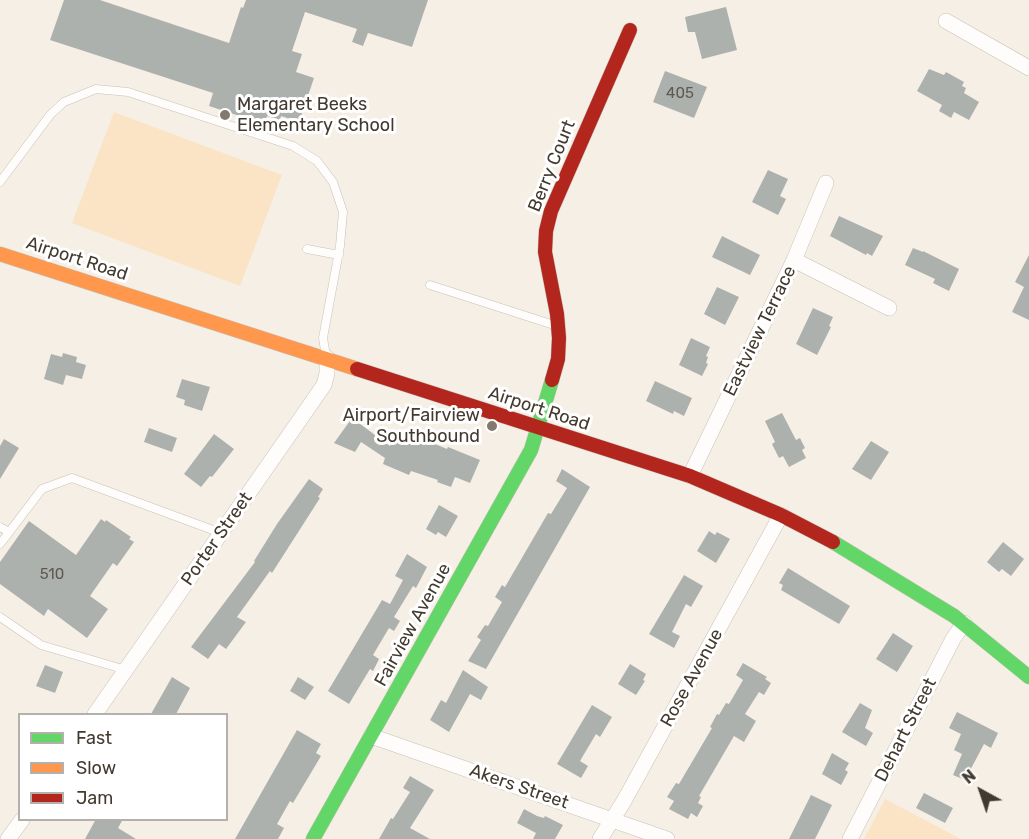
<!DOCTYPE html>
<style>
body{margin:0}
#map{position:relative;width:1029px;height:839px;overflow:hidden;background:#f6efe6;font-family:Rubik,sans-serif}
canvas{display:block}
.legend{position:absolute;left:18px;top:713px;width:210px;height:108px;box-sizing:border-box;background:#fff;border:2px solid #b4b0ac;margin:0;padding:8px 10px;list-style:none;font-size:18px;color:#433a2f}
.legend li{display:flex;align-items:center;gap:12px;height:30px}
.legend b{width:30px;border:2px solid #b4b0ac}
.north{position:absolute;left:951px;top:761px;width:60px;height:60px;-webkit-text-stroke:4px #fff;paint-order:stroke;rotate:320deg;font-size:16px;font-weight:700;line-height:24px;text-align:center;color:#433a2f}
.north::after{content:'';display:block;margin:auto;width:21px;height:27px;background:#433a2f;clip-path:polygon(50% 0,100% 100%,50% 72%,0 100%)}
</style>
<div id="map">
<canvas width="1029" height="839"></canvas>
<ul class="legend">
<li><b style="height:8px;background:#63d668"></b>Fast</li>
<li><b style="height:8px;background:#ff974d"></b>Slow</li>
<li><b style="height:8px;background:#b3261e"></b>Jam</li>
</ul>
<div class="north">N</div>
</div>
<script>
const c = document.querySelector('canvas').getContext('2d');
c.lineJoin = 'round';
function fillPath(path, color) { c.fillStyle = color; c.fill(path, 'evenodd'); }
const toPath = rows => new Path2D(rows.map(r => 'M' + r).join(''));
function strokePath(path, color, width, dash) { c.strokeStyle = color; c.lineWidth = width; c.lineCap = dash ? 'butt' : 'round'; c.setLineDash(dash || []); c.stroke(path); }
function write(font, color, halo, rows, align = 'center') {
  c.font = font + ' Rubik,sans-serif'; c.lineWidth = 6; c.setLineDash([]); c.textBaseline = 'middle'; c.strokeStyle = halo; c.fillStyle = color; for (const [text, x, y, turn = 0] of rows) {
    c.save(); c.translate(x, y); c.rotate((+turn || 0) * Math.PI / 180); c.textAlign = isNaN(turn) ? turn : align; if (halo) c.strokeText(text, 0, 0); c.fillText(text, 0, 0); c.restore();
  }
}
const green = toPath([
 [114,112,282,175,240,286,72,223],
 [885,799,961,839,864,839]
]);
const building = toPath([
 [64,0,100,0,229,43,241,7,243,8,246,0,428,0,412,47,368,33,363,46,352,42,357,29,305,12,292,51,302,54,296,72,314,78,299,122,281,116,280,120,267,116,264,124,209,106,213,93,50,40],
 [726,7,737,50,702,59,695,32,688,32,685,17],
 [929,69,944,75,946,72,964,82,962,86,966,88,964,93,979,102,969,120,954,112,951,118,939,111,942,105,917,91],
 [665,71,707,87,694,118,653,102],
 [768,170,788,179,780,196,786,199,778,215,752,202],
 [839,216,883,236,872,256,867,253,866,255,830,236],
 [722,236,760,255,750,275,712,257],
 [913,248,923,252,923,251,959,269,949,291,933,283,935,279,905,265],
 [1029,255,1029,320,1012,312,1024,287,1015,282],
 [717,287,739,297,725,325,704,314],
 [813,308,833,317,829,326,831,327,817,355,796,344],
 [691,338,710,347,706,356,708,357,706,363,708,364,702,376,679,365],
 [63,353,77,357,76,362,86,365,82,379,66,375,63,385,44,379,51,354,62,357],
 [182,379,210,387,202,411,184,405,185,400,176,397],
 [655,381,692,398,684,416,674,411,673,414,646,401],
 [782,413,796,440,800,438,805,448,802,450,806,458,789,467,783,456,779,458,772,444,775,442,765,421],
 [352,418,390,446,393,440,406,445,411,434,447,449,448,447,480,460,470,483,455,477,451,487,437,482,438,480,411,471,409,475,383,464,385,458,361,442,355,452,334,443],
 [149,428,177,438,172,452,144,442],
 [214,434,234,449,212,477,210,476,201,487,184,474],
 [4,439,19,448,0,479,0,446],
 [871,441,889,452,871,480,852,469],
 [562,469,590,487,486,669,468,661,481,640,477,637,485,625,488,626,502,602,495,597,502,585,505,587,548,513,551,514,567,488,556,481],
 [309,479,323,489,318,497,320,498,272,573,270,571,237,617,246,622,226,649,219,644,208,659,191,647,255,562,254,561,277,524],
 [439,505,458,516,446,537,438,532,436,535,426,529],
 [101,519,105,522,106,520,131,537,129,539,134,542,117,566,113,563,90,596,108,609,87,638,48,609,44,616,0,584,0,562,29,521,76,555],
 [709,531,715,535,717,532,730,539,716,563,697,551],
 [1003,542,1024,559,1011,576,1002,569,999,572,987,562],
 [407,554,427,567,416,588,413,586,394,617,400,621,394,631,389,628,373,655,379,659,373,671,370,669,349,704,328,691,382,600,390,604,403,580,395,576],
 [788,568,850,606,839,624,781,590,783,585,779,583],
 [684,575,703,586,691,607,686,604,672,632,680,636,674,648,649,634],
 [893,633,913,646,897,672,876,659],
 [743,663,767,677,765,679,771,683,764,695,759,692,745,714,756,721,744,742,734,736,699,796,701,797,698,803,703,806,697,817,691,813,688,819,669,809,674,801,667,797,676,783,679,784,712,728,710,727,717,714,719,715,726,703,729,704,743,680,736,675],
 [630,664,646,674,643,680,645,681,636,695,618,684],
 [45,665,63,672,55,693,36,686],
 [463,670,488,687,481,700,470,694,449,732,430,720,441,700,446,703],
 [172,677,190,688,176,714,151,714],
 [298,677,314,687,305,700,290,691],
 [860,703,872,710,865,728,873,733,866,746,842,732],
 [592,705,612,717,600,737,596,734,580,761,588,766,581,778,557,764],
 [957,712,998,733,991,748,984,744,965,780,953,775,962,754,954,750,961,734,949,728],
 [297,730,321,744,316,753,321,756,293,803,290,801,277,824,284,828,278,839,235,839],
 [832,753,849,763,845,770,848,772,841,785,822,774],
 [410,776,434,790,410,828,430,839,379,839,391,818,393,819,410,792,403,788],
 [924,793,953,808,945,823,916,808],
 [811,795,832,805,815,839,789,839],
 [524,809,537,816,544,818,545,816,563,825,555,839,533,839,536,833,517,823],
 [96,819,123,819,118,828,136,839,85,839]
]);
const lane = toPath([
 [0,182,50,115,64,102,96,89,128,92,293,146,317,161,333,182,343,212,340,246,323,338,326,356],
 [307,249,339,255],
 [430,285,557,326],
 [0,527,9,532],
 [0,544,42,489,72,478,221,533],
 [0,617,41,645,126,670]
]);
const street = toPath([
 [946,21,1029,68],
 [794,260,889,308],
 [690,476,794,260,826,183],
 [95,714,324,385,327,373,327,358],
 [371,736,667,839],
 [8,839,22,820],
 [600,839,624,801,781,515],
 [850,839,953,639,964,623]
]);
const fast = toPath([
 [833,542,954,616,1029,677],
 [313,839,531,450,552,380]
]);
const slow = toPath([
 [0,254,357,369]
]);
const jam = toPath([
 [357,369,690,476,781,515,833,542],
 [552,380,558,359,559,338,557,314,545,252,546,231,551,211,630,30]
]);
const markers = [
 [225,115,6,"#82796f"],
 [492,426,6,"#82796f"]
];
const numberNames = [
 ["405",680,94],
 ["510",52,575]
];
const poiNames = [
 ["Margaret Beeks",237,105],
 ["Elementary School",237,126],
 ["Airport/Fairview",480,416,"right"],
 ["Southbound",480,437,"right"]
];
const streetNames = [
 ["Berry Court",552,166,-68],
 ["Airport Road",77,259,18],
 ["Eastview Terrace",760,331,-64],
 ["Airport Road",539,409,18],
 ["Porter Street",217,539,-55],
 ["Fairview Avenue",413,625,-61],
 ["Rose Avenue",692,678,-61],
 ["Dehart Street",906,730,-63],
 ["Akers Street",519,787,19]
];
fillPath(green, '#fae4c5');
fillPath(building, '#adb1ae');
strokePath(lane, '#c8c1b7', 9);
strokePath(street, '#c8c1b7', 16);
strokePath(fast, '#c8c1b7', 15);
strokePath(slow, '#c8c1b7', 15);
strokePath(jam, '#c8c1b7', 15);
strokePath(lane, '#fefdfb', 8);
strokePath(street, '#fefdfb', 15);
strokePath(fast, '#63d668', 14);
strokePath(slow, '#ff974d', 14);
strokePath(jam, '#b3261e', 14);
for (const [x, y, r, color] of markers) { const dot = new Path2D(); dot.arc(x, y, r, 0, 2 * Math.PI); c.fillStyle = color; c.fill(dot); strokePath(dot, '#fff', 2); }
write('15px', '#5e584f', null, numberNames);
write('18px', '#433a2f', '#fff', poiNames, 'left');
write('18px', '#433a2f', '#fff', streetNames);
</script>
